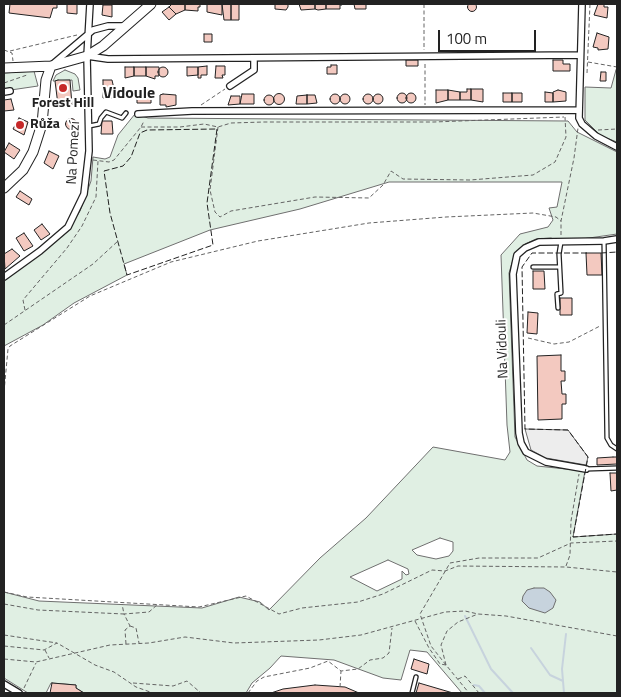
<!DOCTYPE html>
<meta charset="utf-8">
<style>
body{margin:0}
#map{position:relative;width:621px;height:697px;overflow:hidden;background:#fff;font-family:"Titillium Web",sans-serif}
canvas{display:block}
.frame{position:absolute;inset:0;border:5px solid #222;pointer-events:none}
.scale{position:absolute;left:438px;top:30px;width:98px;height:22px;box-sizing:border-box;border:2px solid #222;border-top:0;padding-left:6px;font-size:15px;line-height:18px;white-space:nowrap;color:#222;-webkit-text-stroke:4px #fff;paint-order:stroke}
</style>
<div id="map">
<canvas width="621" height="697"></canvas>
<div class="frame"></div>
<div class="scale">100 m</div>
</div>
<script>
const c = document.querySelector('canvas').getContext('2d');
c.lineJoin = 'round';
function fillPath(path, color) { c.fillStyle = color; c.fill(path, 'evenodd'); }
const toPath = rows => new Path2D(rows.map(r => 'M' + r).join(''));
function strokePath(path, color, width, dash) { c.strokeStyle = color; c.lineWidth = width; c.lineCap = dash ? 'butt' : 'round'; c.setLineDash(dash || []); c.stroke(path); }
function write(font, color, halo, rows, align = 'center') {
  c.font = font + ' "Titillium Web",sans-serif'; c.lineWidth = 4; c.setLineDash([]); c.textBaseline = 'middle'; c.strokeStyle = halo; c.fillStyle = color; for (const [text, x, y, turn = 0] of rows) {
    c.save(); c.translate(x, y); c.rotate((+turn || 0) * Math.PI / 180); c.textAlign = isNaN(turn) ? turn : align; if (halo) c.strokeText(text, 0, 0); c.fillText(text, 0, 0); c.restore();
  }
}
const green = toPath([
 [65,70,75,74,78,78,80,90,73,91,72,80,53,81,56,75,65,70],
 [616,70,617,70,617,142,601,136,585,120,585,87,611,88,616,70],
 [34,71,38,86,4,91,4,73,34,71],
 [135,114,148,118,568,121,577,132,617,152,617,234,561,242,551,238,536,239,525,244,515,253,509,273,515,437,527,460,537,466,585,471,573,537,617,534,617,693,462,693,427,652,410,650,401,680,383,678,334,660,281,656,270,668,252,683,246,693,84,693,76,688,76,685,51,683,46,693,28,693,4,678,4,592,39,601,202,608,239,597,260,602,269,610,320,558,366,518,433,447,505,460,510,452,507,425,501,255,520,234,548,227,553,220,549,208,557,207,562,182,389,182,300,209,210,230,124,264,127,275,74,303,43,325,4,346,4,280,66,233,80,211,91,181,93,157,105,159,110,157,118,135,135,114],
 [440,538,453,542,453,551,449,556,436,559,417,555,412,550,440,538],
 [388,560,408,569,409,574,406,575,402,571,402,579,377,591,350,577,388,560]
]);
const parking = toPath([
 [525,429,568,430,588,457,586,465,546,458,531,450,525,429]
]);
const water = toPath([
 [534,588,544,588,550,592,556,600,553,608,545,613,529,608,522,601,523,596,527,590,534,588]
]);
const stream = toPath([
 [465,616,491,669,513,693],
 [531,648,550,675,563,681],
 [474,685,479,686,485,693],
 [564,693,562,669,566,634]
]);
const building = toPath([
 '467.5 7a4.5 4.5 0 1 1 9 0a4.5 4.5 0 1 1-9 0Z',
 [10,4,57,4,57,8,53,8,50,18,9,13,10,4],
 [67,4,77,4,77,14,67,13,67,4],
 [172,4,185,4,185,10,176,14,169,7,172,4],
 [185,4,200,4,200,7,198,7,198,11,185,10,185,4],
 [207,4,222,4,222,15,207,12,207,4],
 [222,4,231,4,231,20,224,20,222,4],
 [231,4,239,4,239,20,231,20,231,4],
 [275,4,288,4,288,7,286,10,275,9,275,4],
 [299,4,315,4,315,9,301,10,299,4],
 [315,4,326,4,326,9,318,10,315,9,315,4],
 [326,4,342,4,342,5,340,5,340,9,326,9,326,4],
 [354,4,366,4,366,9,355,9,354,4],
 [598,4,604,4,604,7,608,7,607,18,594,15,598,4],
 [103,5,112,5,112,17,102,15,103,5],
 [169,7,176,14,169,20,162,12,169,7],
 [597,33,609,37,608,49,598,50,598,48,593,47,597,33],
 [204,34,212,34,212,42,204,42,204,34],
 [406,60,418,60,418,66,406,66,406,60],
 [553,60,563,60,563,64,570,64,570,71,553,71,553,60],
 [331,65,337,65,337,74,327,74,327,67,331,67,331,65],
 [207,66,207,75,201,75,201,78,198,78,198,67,207,66],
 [216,66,225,66,225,75,222,75,223,78,215,78,216,66],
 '158 72a5 5 0 1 1 10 0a5 5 0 1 1-10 0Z',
 [125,67,134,67,134,76,125,78,125,67],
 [134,67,146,67,146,76,134,76,134,67],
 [146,67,159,67,159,76,155,76,155,79,146,76,146,67],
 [187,67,198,67,198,75,187,76,187,67],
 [601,72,606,72,606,81,600,81,601,72],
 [58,80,70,80,72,105,58,105,55,81,58,80],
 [103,80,112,80,114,89,103,89,103,80],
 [103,89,114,89,112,98,103,98,103,89],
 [467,89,471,89,471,100,460,100,460,92,467,92,467,89],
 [471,89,483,89,483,102,471,100,471,89],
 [436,90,448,90,448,100,436,103,436,90],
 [448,90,460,92,460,100,448,100,448,90],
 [558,90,566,92,566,101,553,102,553,92,558,90],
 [545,92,553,93,553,102,545,102,545,92],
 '397 98a5 5 0 1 1 10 0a5 5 0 1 1-10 0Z',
 '406 98a5 5 0 1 1 10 0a5 5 0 1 1-10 0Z',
 [503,93,512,93,512,102,503,102,503,93],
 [512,93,522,93,522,102,512,102,512,93],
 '273.5 99a5.5 5.5 0 1 1 11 0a5.5 5.5 0 1 1-11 0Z',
 '373 99a5 5 0 1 1 10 0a5 5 0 1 1-10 0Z',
 '330 99a5 5 0 1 1 10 0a5 5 0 1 1-10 0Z',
 '340 99a5 5 0 1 1 10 0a5 5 0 1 1-10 0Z',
 '363 99a5 5 0 1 1 10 0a5 5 0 1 1-10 0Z',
 [163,94,176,95,176,105,166,107,166,105,160,105,160,95,163,94],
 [242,94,254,94,254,104,240,104,242,94],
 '264 100a5 5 0 1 1 10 0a5 5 0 1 1-10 0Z',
 [307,95,315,95,317,103,307,104,307,95],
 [307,95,307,104,296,104,297,96,307,95],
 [137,96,151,96,151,103,137,103,137,96],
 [231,96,240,96,240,104,228,105,231,96],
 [11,99,14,110,4,111,4,100,11,99],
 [19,118,28,122,24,135,13,129,19,118],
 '65.5 124a5.5 5.5 0 1 1 11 0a5.5 5.5 0 1 1-11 0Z',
 [102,121,112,121,113,134,101,134,102,121],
 [9,143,20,150,14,159,4,152,9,143],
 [49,151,59,156,53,169,44,163,49,151],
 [20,191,32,199,29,205,16,197,20,191],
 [42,224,50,234,41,240,34,230,42,224],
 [24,233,33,246,24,251,16,238,24,233],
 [12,249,20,256,5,269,4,254,12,249],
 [586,253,601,253,602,275,587,275,586,253],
 [533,271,544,271,545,289,533,289,533,271],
 [560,298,572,298,572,315,560,315,560,298],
 [528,312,538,313,537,334,527,333,528,312],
 [561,355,561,371,565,371,565,381,561,381,562,394,566,394,566,404,562,404,562,419,538,420,537,356,561,355],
 [613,457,617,457,617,464,597,465,597,458,613,457],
 [610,473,617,473,617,490,611,491,610,473],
 [414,659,429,664,427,674,411,669,414,659],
 [52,683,76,685,76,688,84,693,50,693,52,683],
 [419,683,453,693,416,693,419,683],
 [315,685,345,687,359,693,271,693,283,689,315,685]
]);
const path = toPath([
 [424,4,424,50],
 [4,50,12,53,13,61],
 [10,51,77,35],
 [588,62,617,67],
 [425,64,425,105],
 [587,73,590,4],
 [4,83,27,75],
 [201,105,225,89],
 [141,127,180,127,204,124,218,127,231,123,264,122,434,122,564,117],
 [218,127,210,190,215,212,220,217,231,211,315,197,369,198,383,185,391,171,403,179,470,180,533,175,555,162,566,137,565,117],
 [598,130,617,129],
 [93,160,109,162,114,160,141,127,144,121],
 [561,235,561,221,574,158,578,128],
 [25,310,23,300,67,248,82,226,96,197,98,161],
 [4,325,93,264,118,241],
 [528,338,554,344,569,342,600,326],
 [4,392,8,349,10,346,90,296,171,262,258,241,369,223,446,217,533,213,556,217,561,221],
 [566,566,570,555,571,521,579,474],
 [4,592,27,597,199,607,246,596,279,614,302,608,358,602,383,594,432,570,445,571,458,566,566,567,617,572],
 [4,604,38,610,124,614,122,604],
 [415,621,429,648,440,664,446,665,469,693],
 [130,626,136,628,139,643],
 [4,635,57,643],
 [126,644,125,630,130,626,124,614,149,612,157,605],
 [4,646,44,650,57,643,95,665,114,672,136,687,153,693],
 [45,650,49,658],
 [4,659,36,662,110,645,149,643,185,637,234,643,319,640,361,635,445,612,465,611,478,614,506,616,617,636],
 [446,665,431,646,420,614,450,563,479,558,538,558,571,543,617,541],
 [446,665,441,645,447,631,458,622,478,614],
 [458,679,465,676,479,693],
 [133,683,173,686,187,681,201,693],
 [340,687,341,671],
 [24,688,36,663],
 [248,693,257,681,264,677,310,668,328,661,341,671,358,669,370,660,383,658,389,653,392,628]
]);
const lane = toPath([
 [89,126,99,124,101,118,106,112,122,118,126,113],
 [604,241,607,438,611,445,617,449],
 [533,267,559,267],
 [558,308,557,294,561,293,559,254,561,242],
 [586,469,617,468],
 [412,693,416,677]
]);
const street = toPath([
 [582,4,579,118,582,124,596,136,617,147],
 [87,56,108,59,579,55],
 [54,63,93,30,108,26,126,26],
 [230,86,254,70,254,58],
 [4,92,10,91],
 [138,114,192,111,577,110],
 [4,277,40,251,68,227,84,194,89,151,87,56,90,4],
 [586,469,546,462,526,452,521,443,519,433,513,274,517,255,525,248,539,242,604,241,617,239],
 [4,684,19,693]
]);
const secondary = toPath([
 [4,68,51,66,87,56,103,46,151,4],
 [4,188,23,170,33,152,42,124,46,80,51,66]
]);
const fence = toPath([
 [217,129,207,203,213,245,127,275,110,213,104,171,123,166,131,157,140,133,147,130,217,129],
 [587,253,532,253,522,267,525,429,568,430,588,457,573,537,617,534],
 [601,253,617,252]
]);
const markers = [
 [63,88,5,"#c62828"],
 [20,125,5,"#c62828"]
];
const poiNames = [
 ["Forest Hill",63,104],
 ["Růža",30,125,"left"]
];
const streetNames = [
 ["Na Pomezí",74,153,-87],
 ["Na Vidouli",503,349,-92]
];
const quarterNames = [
 ["Vidoule",129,94]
];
fillPath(green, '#e0efe3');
strokePath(green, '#6f6f6f', 1);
fillPath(parking, '#ededed');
strokePath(parking, '#6f6f6f', 1);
fillPath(water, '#c7d3dd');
strokePath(water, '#6f6f6f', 1);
strokePath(stream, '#c7d3dd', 2);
fillPath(building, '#f3c9c0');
strokePath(building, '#222', 1);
strokePath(lane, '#222', 5.5);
strokePath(street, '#222', 8);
strokePath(secondary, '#222', 11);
strokePath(path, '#646464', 1, [4, 2.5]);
strokePath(lane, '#fff', 3);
strokePath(street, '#fff', 5.5);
strokePath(secondary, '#fff', 9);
strokePath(fence, '#222', 1, [6, 2.5]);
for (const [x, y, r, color] of markers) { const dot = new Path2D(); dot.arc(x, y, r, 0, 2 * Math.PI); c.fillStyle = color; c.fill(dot); strokePath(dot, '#fff', 2); }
write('bold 14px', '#222', '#fff', poiNames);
write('14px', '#222', '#fff', streetNames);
write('bold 16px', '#222', '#fff', quarterNames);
</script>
